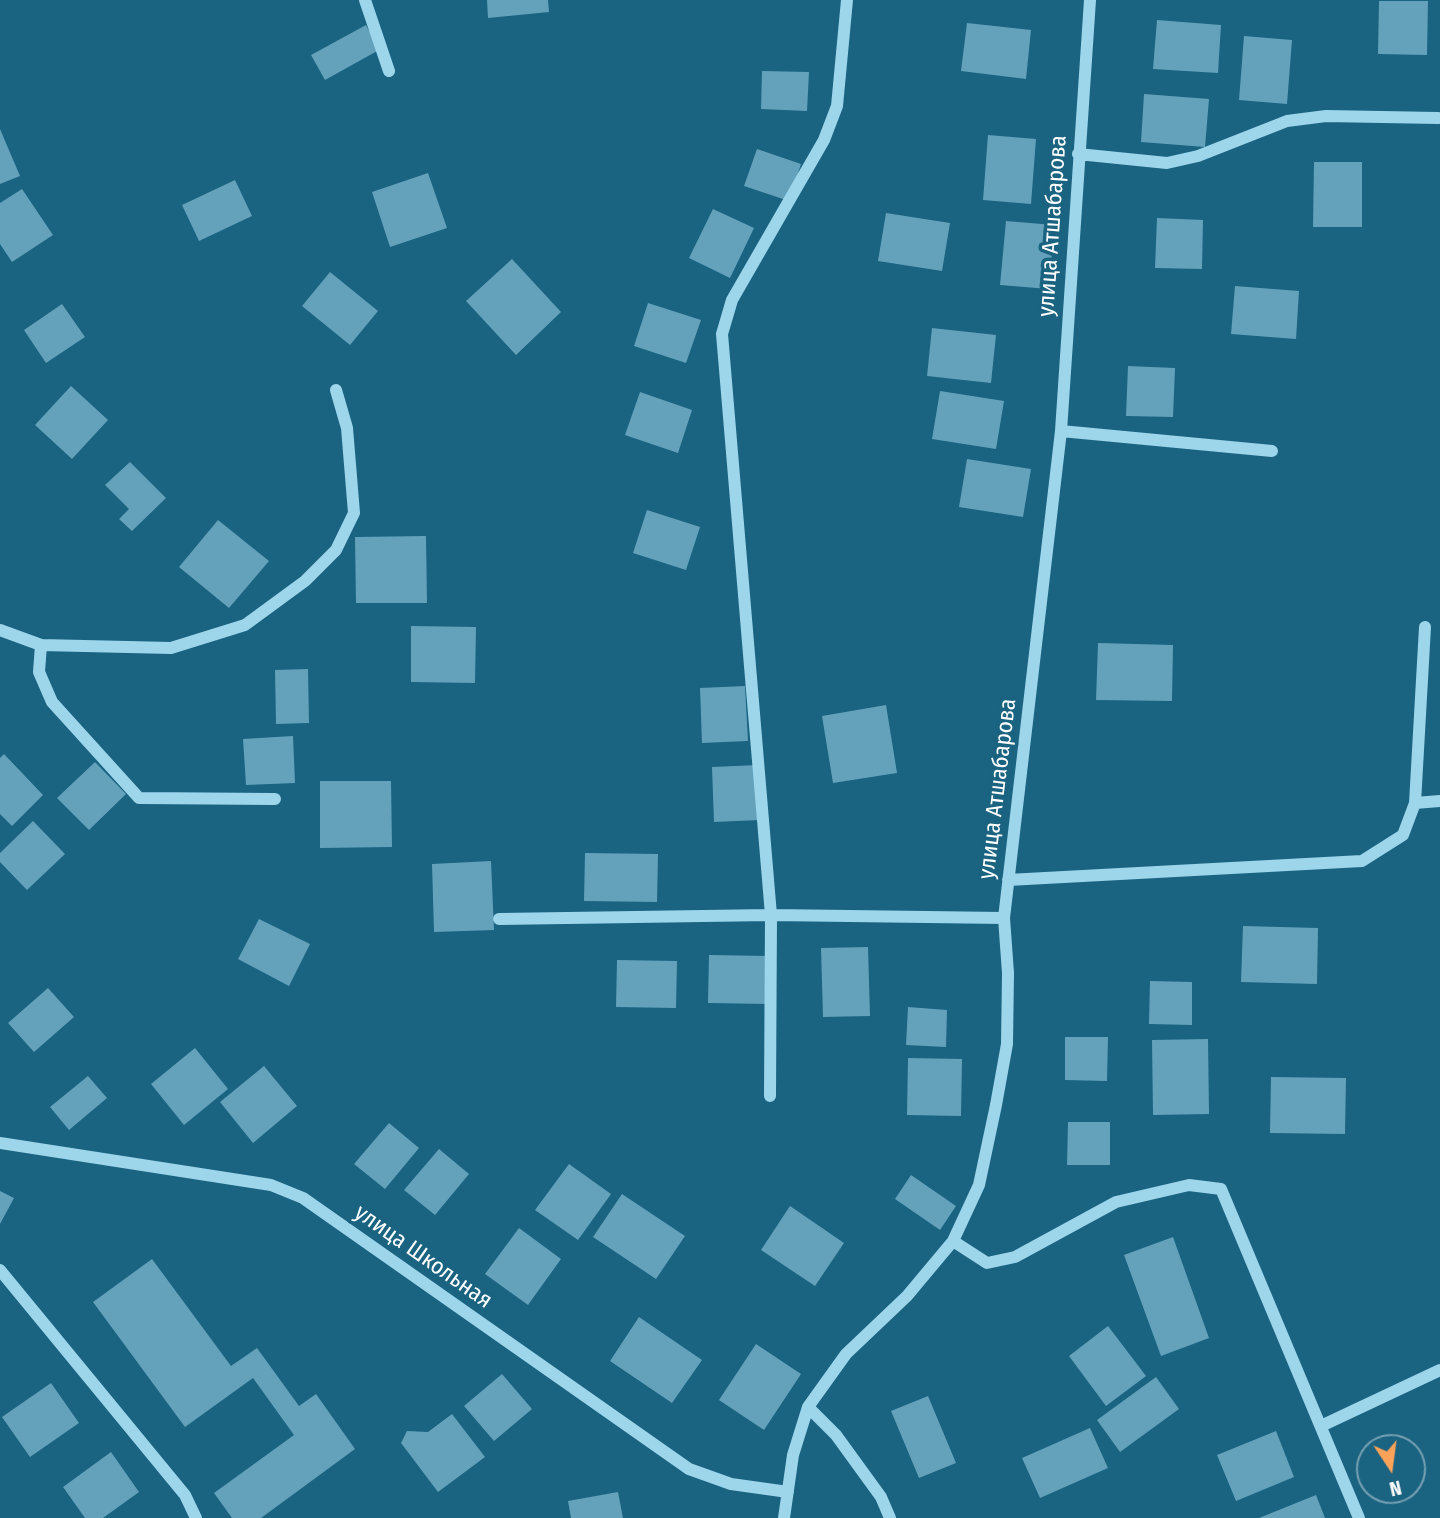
<!DOCTYPE html>
<meta charset="utf-8">
<style>
body{margin:0}
#map{position:relative;width:1440px;height:1518px;overflow:hidden;background:#1a6381;font-family:"Fira Sans Condensed",sans-serif}
canvas{display:block}
.north{position:absolute;left:1356px;top:1434px;width:70px;height:70px;box-sizing:border-box;background:#1a6381;border:2px solid #76a1b3;border-radius:50%;rotate:167deg;font-size:19px;font-weight:700;line-height:28px;text-align:center;color:#fff}
.north::after{content:'';display:block;margin:auto;width:24px;height:32px;background:#fda259;clip-path:polygon(50% 0,100% 100%,50% 72%,0 100%)}
</style>
<div id="map">
<canvas width="1440" height="1518"></canvas>
<div class="north">N</div>
</div>
<script>
const c = document.querySelector('canvas').getContext('2d');
c.lineJoin = 'round';
function fillPath(path, color) { c.fillStyle = color; c.fill(path, 'evenodd'); }
const toPath = rows => new Path2D(rows.map(r => 'M' + r).join(''));
function strokePath(path, color, width, dash) { c.strokeStyle = color; c.lineWidth = width; c.lineCap = dash ? 'butt' : 'round'; c.setLineDash(dash || []); c.stroke(path); }
function write(font, color, halo, rows, align = 'center') {
  c.font = font + ' "Fira Sans Condensed",sans-serif'; c.lineWidth = 7; c.setLineDash([]); c.textBaseline = 'middle'; c.strokeStyle = halo; c.fillStyle = color; for (const [text, x, y, turn = 0] of rows) {
    c.save(); c.translate(x, y); c.rotate((+turn || 0) * Math.PI / 180); c.textAlign = isNaN(turn) ? turn : align; if (halo) c.strokeText(text, 0, 0); c.fillText(text, 0, 0); c.restore();
  }
}
const building = toPath([
 [487,0,548,0,549,12,488,18],
 [1379,1,1428,1,1427,55,1378,54],
 [1157,20,1221,25,1218,73,1153,69],
 [967,23,1031,30,1026,79,961,71],
 [366,25,379,50,325,80,311,55],
 [1244,36,1292,40,1287,104,1239,100],
 [762,71,809,72,807,111,761,109],
 [1144,94,1209,99,1205,147,1141,142],
 [0,129,20,176,0,184],
 [988,135,1036,139,1031,204,983,200],
 [757,149,801,164,789,201,744,186],
 [1314,162,1362,162,1362,227,1313,227],
 [428,173,447,228,390,247,372,192],
 [235,180,252,216,199,241,182,205],
 [22,189,53,235,12,262,0,244,0,203],
 [713,209,754,228,730,278,689,258],
 [886,213,950,223,942,271,878,261],
 [1157,218,1203,220,1202,269,1155,268],
 [1006,221,1054,225,1049,289,1000,285],
 [512,259,561,312,516,355,466,301],
 [330,272,378,311,350,345,302,306],
 [1235,286,1299,291,1296,339,1231,334],
 [648,303,701,320,686,363,634,346],
 [62,304,85,337,46,363,24,330],
 [932,328,996,335,991,383,927,376],
 [1128,366,1175,368,1173,417,1126,416],
 [71,386,108,420,72,459,35,425],
 [940,391,1004,401,996,449,932,439],
 [640,392,692,410,678,453,625,435],
 [967,459,1031,469,1023,517,959,507],
 [130,462,166,498,132,531,119,519,129,509,105,485],
 [647,510,700,527,686,570,633,553],
 [218,520,269,561,229,608,179,567],
 [426,536,427,603,356,603,355,537],
 [411,626,476,627,475,683,411,682],
 [1098,643,1173,645,1172,701,1096,700],
 [308,669,309,723,276,724,275,670],
 [745,686,748,741,702,743,700,688],
 [886,705,897,773,833,783,822,716],
 [293,736,295,783,246,785,243,739],
 [4,754,43,795,12,826,0,814,0,758],
 [95,762,126,794,89,830,57,798],
 [758,765,760,820,714,822,712,767],
 [320,781,391,781,392,847,320,848],
 [33,821,65,854,27,890,0,862,0,853],
 [585,853,658,854,657,902,584,901],
 [491,861,494,930,434,932,432,864],
 [259,919,310,944,289,986,238,959],
 [1243,926,1318,928,1317,984,1241,982],
 [868,947,870,1016,823,1017,821,948],
 [709,955,769,956,768,1004,708,1003],
 [617,960,677,961,676,1008,616,1007],
 [1150,981,1192,982,1192,1025,1149,1024],
 [48,988,74,1017,34,1052,8,1023],
 [908,1007,947,1010,946,1047,906,1045],
 [1065,1037,1108,1037,1107,1081,1065,1080],
 [1208,1039,1209,1114,1153,1115,1152,1040],
 [195,1048,228,1089,184,1125,151,1084],
 [908,1058,962,1059,961,1116,907,1115],
 [264,1066,297,1106,253,1143,220,1102],
 [88,1076,107,1098,69,1130,50,1107],
 [1271,1077,1346,1078,1345,1134,1270,1133],
 [1068,1122,1110,1122,1110,1165,1067,1165],
 [389,1123,419,1148,385,1189,354,1164],
 [439,1149,469,1174,435,1215,404,1190],
 [569,1164,611,1194,578,1240,535,1210],
 [911,1175,956,1206,940,1230,895,1199],
 [0,1191,14,1198,0,1224],
 [622,1194,685,1236,656,1279,593,1237],
 [790,1206,844,1243,815,1286,761,1250],
 [519,1228,561,1259,528,1305,485,1274],
 [1173,1237,1209,1338,1161,1356,1124,1255],
 [152,1259,231,1366,257,1348,299,1406,316,1394,355,1449,261,1518,232,1518,214,1493,294,1435,253,1378,185,1427,93,1302],
 [639,1317,702,1360,672,1403,610,1361],
 [1108,1326,1146,1376,1106,1406,1069,1356],
 [756,1344,801,1374,764,1430,719,1400],
 [502,1374,532,1409,494,1441,464,1406],
 [1156,1377,1179,1409,1120,1452,1097,1420],
 [51,1383,79,1423,30,1457,2,1417],
 [928,1396,956,1463,919,1478,891,1411],
 [452,1414,485,1457,438,1492,401,1443,407,1431,428,1432],
 [1090,1428,1108,1468,1040,1498,1022,1458],
 [1276,1431,1294,1477,1236,1501,1217,1455],
 [111,1452,139,1492,103,1518,85,1518,63,1487],
 [618,1492,623,1518,571,1518,568,1501],
 [1316,1495,1325,1518,1259,1518]
]);
const minor = toPath([
 [365,0,389,71],
 [1078,154,1167,163,1198,156,1287,121,1326,116,1438,118],
 [1061,431,1272,451],
 [0,630,41,645,171,648,245,625,305,581,336,550,354,513,347,428,336,390],
 [41,645,39,672,52,702,139,798,275,799],
 [1415,803,1440,801],
 [1008,880,1362,861,1403,835,1415,803,1425,627],
 [499,919,771,915,1004,918],
 [770,1096,771,915,722,334,732,300,824,140,837,106,847,0],
 [0,1143,271,1185,303,1198,689,1469,731,1484,788,1492],
 [953,1241,987,1263,1015,1257,1116,1202,1189,1185,1221,1189,1359,1518],
 [0,1270,185,1495,196,1518],
 [808,1407,836,1435,881,1497,890,1518],
 [1321,1426,1440,1370],
 [784,1518,793,1455,808,1407,846,1354,907,1296,953,1241,979,1185,996,1105,1007,1044,1008,973,1004,918,1061,431,1090,0]
]);
const streetNames = [
 ["улица Атшабарова",1053,226,-86],
 ["улица Атшабарова",998,789,-83],
 ["улица Школьная",423,1257,35]
];
fillPath(building, '#64a2bb');
strokePath(minor, '#9dd5eb', 12);
write('23px', '#fff', '#1a6381', streetNames);
</script>
